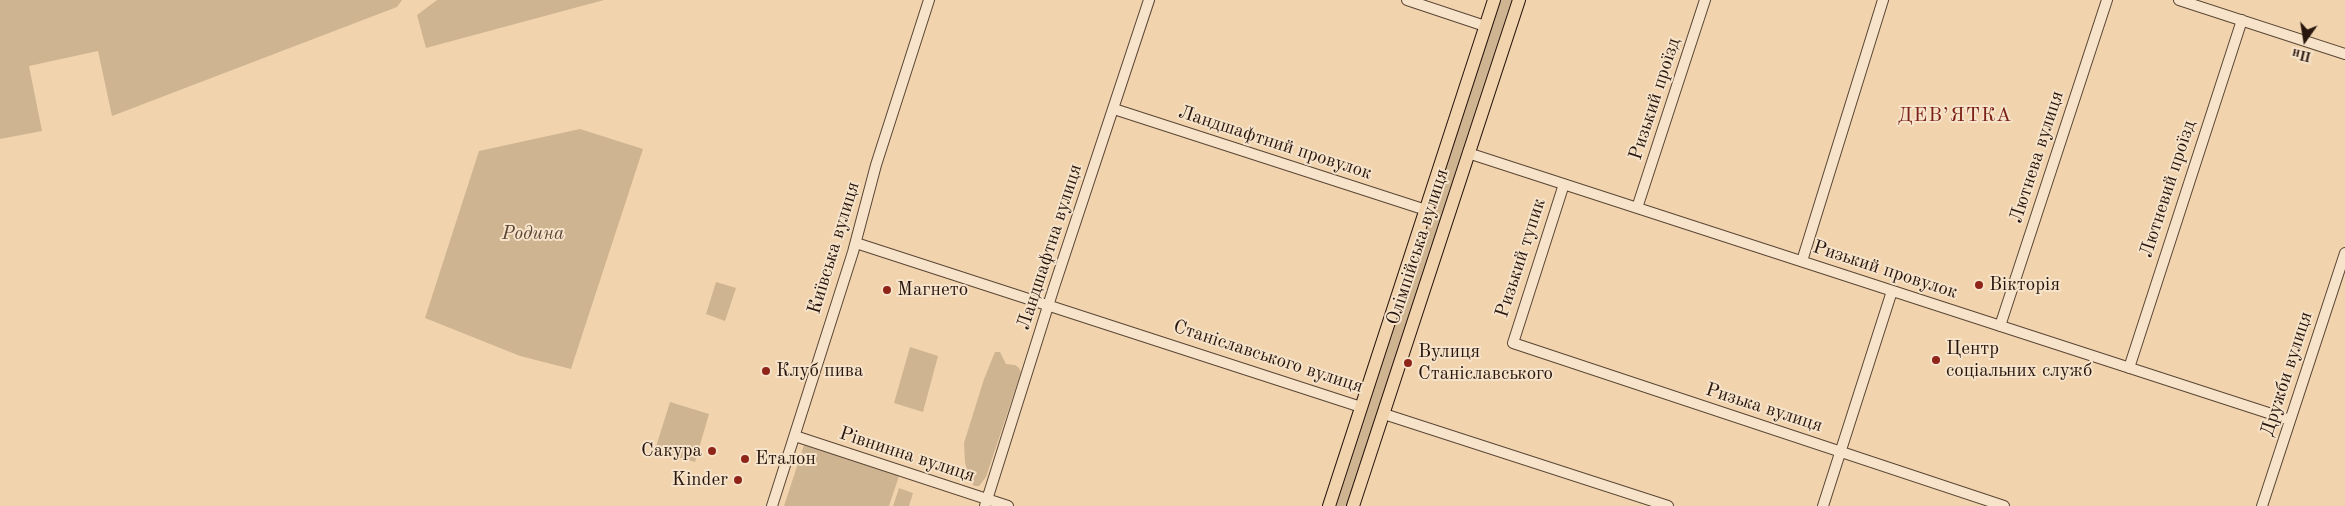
<!DOCTYPE html>
<meta charset="utf-8">
<style>
body{margin:0}
#map{position:relative;width:2345px;height:506px;overflow:hidden;background:#f1d4ad;font-family:"Old Standard TT",serif}
canvas{display:block}
.north{position:absolute;left:2280px;top:15px;width:50px;height:50px;-webkit-text-stroke:4px #f6e3ca;paint-order:stroke;rotate:193deg;font-size:14px;font-weight:700;line-height:20px;text-align:center;color:#28150d}
.north::after{content:'';display:block;margin:auto;width:18px;height:22px;background:#28150d;clip-path:polygon(50% 0,100% 100%,50% 72%,0 100%)}
</style>
<div id="map">
<canvas width="2345" height="506"></canvas>
<div class="north">Пн</div>
</div>
<script>
const c = document.querySelector('canvas').getContext('2d');
c.lineJoin = 'round';
function fillPath(path, color) { c.fillStyle = color; c.fill(path, 'evenodd'); }
const toPath = rows => new Path2D(rows.map(r => 'M' + r).join(''));
function strokePath(path, color, width, dash) { c.strokeStyle = color; c.lineWidth = width; c.lineCap = dash ? 'butt' : 'round'; c.setLineDash(dash || []); c.stroke(path); }
function write(font, color, halo, rows, align = 'center') {
  c.font = font + ' "Old Standard TT",serif'; c.lineWidth = 4; c.setLineDash([]); c.textBaseline = 'middle'; c.strokeStyle = halo; c.fillStyle = color; for (const [text, x, y, turn = 0] of rows) {
    c.save(); c.translate(x, y); c.rotate((+turn || 0) * Math.PI / 180); c.textAlign = isNaN(turn) ? turn : align; if (halo) c.strokeText(text, 0, 0); c.fillText(text, 0, 0); c.restore();
  }
}
const green = toPath([
 [0,0,402,0,397,7,112,116,98,51,29,66,42,131,0,139],
 [437,0,604,0,426,48,417,15],
 [1494,0,1519,0,1353,506,1329,506],
 [580,129,643,149,571,369,520,356,425,318,479,151],
 [716,282,736,288,725,321,706,314],
 [910,347,938,356,923,412,894,403],
 [995,352,1000,352,1006,364,1015,365,1019,368,1021,372,986,477,979,486,974,486,969,479,965,462,964,443,984,379],
 [670,402,709,414,695,462,655,450],
 [805,442,900,473,889,506,784,506],
 [899,488,913,493,909,506,893,506]
]);
const minor = toPath([
 [1407,0,1485,26],
 [2179,0,2345,54],
 [1114,109,1426,210],
 [1468,153,2290,420],
 [1564,184,1513,343,2004,506],
 [1637,208,1705,0],
 [856,243,1361,407],
 [1802,261,1883,0],
 [2000,326,2107,0],
 [2129,368,2242,20],
 [1384,414,1668,506],
 [795,436,1008,506],
 [772,506,853,252,876,165,929,0],
 [985,506,1054,287,1149,0],
 [1823,506,1892,291],
 [2262,506,2345,253]
]);
const major = toPath([
 [1329,506,1494,0],
 [1353,506,1519,0]
]);
const markers = [
 [1979,285,5,"#8f2418"],
 [887,290,5,"#8f2418"],
 [1936,360,5,"#8f2418"],
 [1408,363,5,"#8f2418"],
 [766,371,5,"#8f2418"],
 [712,451,5,"#8f2418"],
 [745,459,5,"#8f2418"],
 [738,480,5,"#8f2418"]
];
const streetNames = [
 ["Ризький проїзд",1655,99,-72],
 ["Ландшафтний провулок",1275,143,18],
 ["Лютнева вулиця",2037,157,-72],
 ["Лютневий проїзд",2168,189,-72],
 ["Ландшафтна вулиця",1050,247,-72],
 ["Олімпійська вулиця",1418,247,-72],
 ["Київська вулиця",834,248,-73],
 ["Ризький тупик",1521,258,-72],
 ["Ризький провулок",1885,270,18],
 ["Станіславського вулиця",1268,357,18],
 ["Дружби вулиця",2287,374,-72],
 ["Ризька вулиця",1764,408,18],
 ["Рівнинна вулиця",907,455,18]
];
const parkNames = [
 ["Родина",533,234]
];
const poiNames = [
 ["Вікторія",1989,285],
 ["Магнето",897,290],
 ["Центр",1946,349],
 ["соціальних служб",1946,371],
 ["Вулиця",1418,352],
 ["Станіславського",1418,374],
 ["Клуб пива",776,371],
 ["Сакура",702,451,"right"],
 ["Еталон",755,459],
 ["Kinder",728,480,"right"]
];
const neighbourhoodNames = [
 ["ДЕВ’ЯТКА",1955,116]
];
fillPath(green, '#cfb492');
strokePath(minor, '#5a4535', 12);
strokePath(major, '#28150d', 14);
strokePath(minor, '#f6e3ca', 10);
strokePath(major, '#f1d4ad', 12);
for (const [x, y, r, color] of markers) { const dot = new Path2D(); dot.arc(x, y, r, 0, 2 * Math.PI); c.fillStyle = color; c.fill(dot); strokePath(dot, '#f6e3ca', 2); }
write('19px', '#28150d', '#f6e3ca', streetNames);
write('italic 19px', '#5a4535', '#f6e3ca', parkNames);
write('19px', '#28150d', '#f6e3ca', poiNames, 'left');
c.letterSpacing = '1px';
write('20px', '#7a1f14', '#f6e3ca', neighbourhoodNames);
c.letterSpacing = '0px';
</script>
